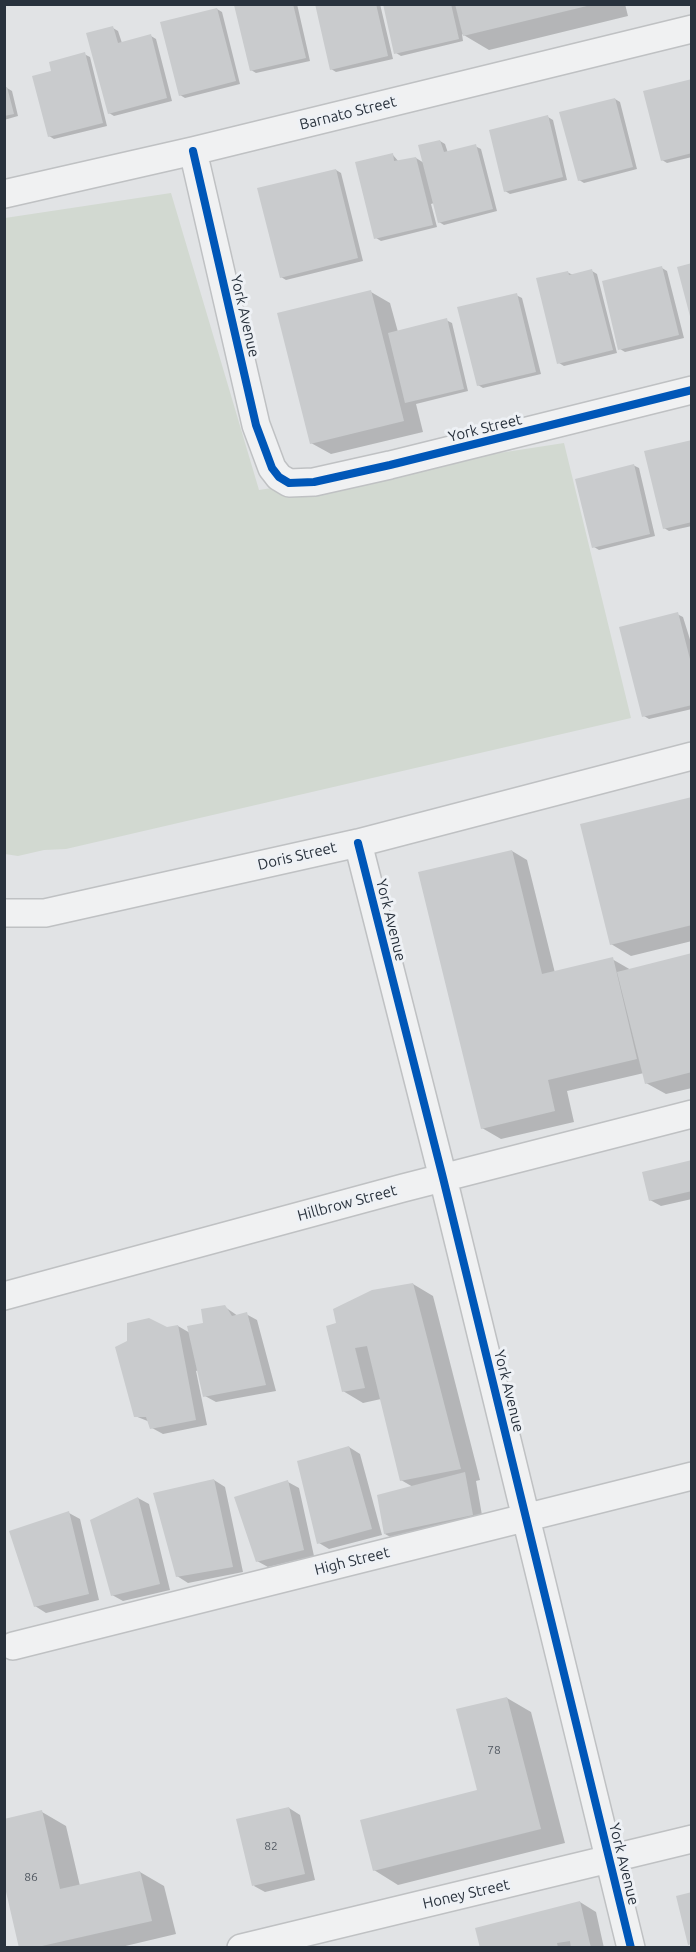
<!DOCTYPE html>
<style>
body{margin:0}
#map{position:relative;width:696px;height:1952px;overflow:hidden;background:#e1e3e5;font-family:Ubuntu,sans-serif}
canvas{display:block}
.frame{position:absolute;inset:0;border:6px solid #29323d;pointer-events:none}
</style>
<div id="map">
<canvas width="696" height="1952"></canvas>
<div class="frame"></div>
</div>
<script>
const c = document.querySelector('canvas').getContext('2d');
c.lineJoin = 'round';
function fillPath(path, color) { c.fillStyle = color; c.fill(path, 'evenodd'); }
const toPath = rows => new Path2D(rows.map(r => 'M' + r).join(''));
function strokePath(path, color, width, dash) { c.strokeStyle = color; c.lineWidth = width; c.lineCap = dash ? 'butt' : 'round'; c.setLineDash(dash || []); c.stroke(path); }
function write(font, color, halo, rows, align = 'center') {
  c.font = font + ' Ubuntu,sans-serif'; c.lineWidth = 6; c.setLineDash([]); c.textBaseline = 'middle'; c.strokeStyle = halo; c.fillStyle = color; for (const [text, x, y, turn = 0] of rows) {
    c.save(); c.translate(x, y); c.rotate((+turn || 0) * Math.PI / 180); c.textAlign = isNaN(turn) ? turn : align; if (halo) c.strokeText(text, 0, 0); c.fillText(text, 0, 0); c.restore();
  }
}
const green = toPath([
 [171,193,259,490,564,443,631,718,66,849,44,850,18,856,5,854,5,218]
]);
const shadow = toPath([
 [243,4,297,4,310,61,256,73,251,70,236,6],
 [316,4,380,4,393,59,336,72,331,69],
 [384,4,625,4,628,16,489,50,462,34,463,41,401,56,396,53],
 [217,9,222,12,240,84,185,98,180,95],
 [113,28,118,31,122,43,151,36,156,39,172,101,114,116,109,113],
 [84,54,90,57,107,126,54,139,49,136,53,72],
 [692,81,692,157,667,163,662,160],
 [7,88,12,91,18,116,4,120,4,89],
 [615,99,620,102,637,169,584,183,579,180],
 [548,117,553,120,567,180,510,194,505,191],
 [440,141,445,144,448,153,475,146,481,149,497,211,444,225,439,222,434,203,431,204,437,227,381,241,376,238,393,155,399,162,416,158,424,163],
 [336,170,341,173,363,261,286,280,281,277],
 [662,268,667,271,684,338,625,352,620,349],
 [592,271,597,274,617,353,564,366,559,363,567,272,573,275],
 [371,292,390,303,398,332,446,320,452,323,468,391,416,404,423,432,331,454,311,443],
 [516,295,522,298,541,374,483,388,478,385],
 [692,441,692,526,669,531,664,528],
 [633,465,639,468,655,536,599,550,594,547],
 [677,614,683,617,692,646,692,709,649,719,644,716],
 [692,798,692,941,631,956,611,944],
 [512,851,527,860,555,973,612,959,631,970,692,955,692,1088,666,1094,646,1083,644,1073,567,1091,574,1122,501,1139,482,1128],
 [692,1162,692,1199,661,1206,650,1200],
 [413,1284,433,1296,480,1480,476,1481,483,1521,396,1540,385,1534,413,1487,401,1480,381,1399,363,1403,343,1391,337,1324],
 [225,1307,238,1316,246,1314,257,1320,276,1391,216,1402,205,1396,199,1370,196,1371,207,1425,163,1434,152,1428,150,1422,135,1416,167,1329,178,1326,190,1333],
 [349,1447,360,1454,382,1535,329,1549,319,1543],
 [214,1480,225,1487,243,1572,188,1583,177,1576],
 [288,1482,299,1488,314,1556,268,1567,257,1561],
 [138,1498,149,1504,170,1590,123,1601,112,1595],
 [69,1513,80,1519,99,1600,46,1613,35,1606],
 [507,1698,531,1712,565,1843,398,1885,374,1870,479,1791],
 [289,1808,300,1815,315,1880,265,1892,254,1886],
 [42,1812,66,1826,80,1886,140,1872,164,1886,176,1934,117,1948,21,1948],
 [580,1902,596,1912,604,1948,482,1948]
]);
const building = toPath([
 [293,4,306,58,250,71,234,5],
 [315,4,376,4,388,56,330,70],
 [383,4,451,4,459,39,394,54],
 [455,4,590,4,591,5,463,36],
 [217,8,236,81,179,96,160,22],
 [113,26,118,43,151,34,167,98,108,114,86,33],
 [85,52,103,123,48,137,32,76,51,71,49,62],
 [692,79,692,153,661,161,643,91],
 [4,87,7,87,14,114,4,116],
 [615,98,633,167,578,181,559,112],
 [548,115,563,177,504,192,489,130],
 [440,140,444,152,476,144,493,209,438,223,418,145],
 [393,153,394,161,416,157,433,225,374,239,355,162],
 [336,169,358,258,280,278,257,188],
 [692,263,692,320,691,320,677,267],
 [662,266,679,335,618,350,602,281],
 [592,269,613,350,557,364,536,278,568,271,569,275],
 [371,290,404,421,310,444,277,313],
 [517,293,536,372,477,386,457,307],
 [447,318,464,389,405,403,388,333],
 [692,440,692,522,663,529,644,451],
 [634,464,650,534,592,548,575,479],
 [678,612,692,667,692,705,642,717,619,627],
 [692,797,692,925,610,945,580,824],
 [512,850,542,974,613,957,637,1059,548,1080,555,1111,481,1129,418,872],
 [692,953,692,1072,645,1084,617,972],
 [692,1160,692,1191,649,1201,642,1172],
 [413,1283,461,1469,400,1481,367,1346,355,1348,365,1388,342,1392,326,1326,336,1323,333,1309,372,1290],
 [225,1305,232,1316,247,1312,266,1385,203,1397,187,1326,203,1323,201,1309],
 [149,1318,167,1327,178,1325,196,1420,150,1429,146,1417,134,1417,115,1347,127,1341,127,1323],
 [349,1446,372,1529,317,1544,297,1461],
 [465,1472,473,1515,384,1534,377,1495],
 [214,1479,233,1567,176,1577,153,1493],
 [288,1480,304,1550,256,1562,234,1497],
 [138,1497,160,1584,111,1596,90,1520],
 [69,1511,89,1594,34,1607,9,1531],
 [507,1697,541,1829,373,1871,360,1820,477,1790,456,1709],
 [289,1807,305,1874,252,1886,236,1819],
 [42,1810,60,1889,140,1871,152,1921,33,1948,19,1948,4,1883,4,1819],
 [692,1892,692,1944,688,1945,676,1896],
 [580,1901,591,1948,571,1948,570,1941,557,1943,558,1948,480,1948,475,1928]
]);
const minor = toPath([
 [193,151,256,425,272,468,279,477,289,483,314,482,390,465,692,390],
 [4,194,193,151,692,29],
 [358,843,443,1178,631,1948],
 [4,913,45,913,358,843,692,756],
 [4,1296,403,1188,692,1114],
 [13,1646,692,1476],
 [241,1948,692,1839]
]);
const cycleway = toPath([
 [193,151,256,425,272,468,279,477,289,483,314,482,390,465,692,390],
 [358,843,443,1178,631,1948]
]);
const numberNames = [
 ["78",494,1750],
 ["82",271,1846],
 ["86",31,1877]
];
const streetNames = [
 ["Barnato Street",348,113,-14],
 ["York Avenue",245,316,77],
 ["York Street",485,428,-14],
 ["Doris Street",297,856,-13],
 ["York Avenue",391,920,76],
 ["Hillbrow Street",347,1203,-15],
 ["York Avenue",509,1391,76],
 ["High Street",352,1561,-14],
 ["York Avenue",624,1864,76],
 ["Honey Street",466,1894,-13]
];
fillPath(green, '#d2d9d1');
fillPath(shadow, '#0003');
fillPath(building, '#c9cbcd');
strokePath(minor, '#bfc1c3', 30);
strokePath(minor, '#f0f1f2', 27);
strokePath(cycleway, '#0057b8', 8);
write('12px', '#525962', null, numberNames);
write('15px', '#29323d', '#eef1f5', streetNames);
</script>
